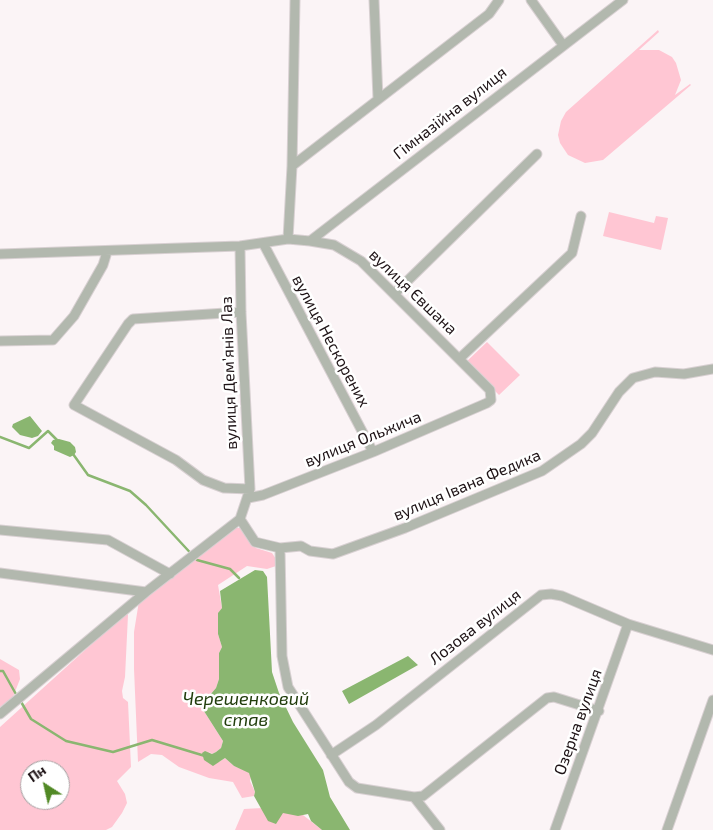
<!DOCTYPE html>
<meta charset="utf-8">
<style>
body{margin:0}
#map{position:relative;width:713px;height:830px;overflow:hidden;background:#fbf4f6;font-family:"Exo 2",sans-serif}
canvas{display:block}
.north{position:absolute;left:20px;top:760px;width:50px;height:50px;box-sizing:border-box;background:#fff;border:1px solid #a5a1a2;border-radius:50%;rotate:325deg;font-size:14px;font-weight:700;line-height:20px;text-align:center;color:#1e1316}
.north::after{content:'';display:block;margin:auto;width:18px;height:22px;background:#518925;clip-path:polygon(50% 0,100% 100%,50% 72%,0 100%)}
</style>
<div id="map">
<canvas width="713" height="830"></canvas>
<div class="north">Пн</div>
</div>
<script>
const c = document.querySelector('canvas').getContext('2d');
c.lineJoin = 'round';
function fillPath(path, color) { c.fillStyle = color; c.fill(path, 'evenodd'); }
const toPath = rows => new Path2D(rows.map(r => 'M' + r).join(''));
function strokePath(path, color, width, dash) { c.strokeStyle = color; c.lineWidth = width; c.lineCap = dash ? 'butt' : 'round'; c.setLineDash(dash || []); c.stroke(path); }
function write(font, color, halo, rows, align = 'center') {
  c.font = font + ' "Exo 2",sans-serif'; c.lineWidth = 5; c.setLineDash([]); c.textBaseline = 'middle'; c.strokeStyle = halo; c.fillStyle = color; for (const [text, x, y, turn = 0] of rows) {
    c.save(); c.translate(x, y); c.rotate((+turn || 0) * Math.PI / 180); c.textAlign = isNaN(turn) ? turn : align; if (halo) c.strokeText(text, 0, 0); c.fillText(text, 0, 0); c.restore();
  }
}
const green = toPath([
 [658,30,659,32,639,50,659,50,672,57,676,63,681,80,675,95,690,84,691,85,603,160,585,163,568,155,560,143,558,135,561,121,566,112],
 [609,212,654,223,656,216,668,218,661,250,603,236],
 [487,342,520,375,499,395,466,362],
 [235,528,242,528,256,548,272,553,276,559,276,566,267,569,247,566,218,585,222,608,218,614,218,634,222,647,219,653,219,679,216,688,203,703,202,708,223,741,221,748,216,752,212,754,208,751,219,762,225,758,234,766,249,772,251,777,250,781,255,792,254,796,242,798,233,782,209,778,179,767,162,755,151,754,138,762,134,669,134,632,139,601],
 [126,613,128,615,125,677,122,691,123,698,128,702,131,767,117,781,125,794,127,803,122,813,112,827,106,830,0,830,0,727],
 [30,770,60,770,60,800,30,800],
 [0,659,19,670,20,679,13,697,0,707],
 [262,808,303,815,322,830,235,830,244,809]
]);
const water = toPath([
 [30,416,42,431,38,436,32,438,20,435,12,427,13,424],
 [59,439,70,442,75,447,76,452,74,455,70,457,54,450,54,446,51,443,53,440],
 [255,570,263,571,267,577,272,672,279,693,293,722,323,770,330,797,350,830,322,830,311,821,308,814,298,816,283,813,276,824,268,821,254,796,255,792,249,773,234,766,225,758,213,766,204,760,202,753,205,751,212,754,216,752,221,748,223,741,202,708,203,703,216,688,219,679,219,653,222,647,218,634,218,613,222,608,220,591],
 [408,656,418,665,349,704,342,691]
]);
const stream = toPath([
 [0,437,29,448,48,431,58,441],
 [73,454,88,475,130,491,146,505,197,560,230,569,239,578],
 [0,671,3,671,17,696],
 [20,700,31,719,66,741,113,752,152,740,205,756]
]);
const minor = toPath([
 [374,0,378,99],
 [531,0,563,45],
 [292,166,489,14,499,0],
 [288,239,292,166,295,0],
 [310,241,623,0],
 [263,243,373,452],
 [0,254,240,246,288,239,310,241,334,245,361,261,490,390,491,400,487,403,373,452,263,495,248,498],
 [394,294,537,154],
 [241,312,133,319,128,324,74,405,176,460,203,480,224,488,250,489],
 [0,341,53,340,74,316,103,265,107,252],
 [459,359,572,253,581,216],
 [240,519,255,542,280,548,301,546,310,551,333,554,405,528,542,471,581,444,592,433,619,392,633,378,655,372,684,374,713,369],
 [0,530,108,540,170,574],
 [280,548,282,656,288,687,349,782,357,788,414,797,423,796,547,698,554,697,599,711],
 [0,573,146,592],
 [0,714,146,592,240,519,250,489,241,312,240,246],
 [331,755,376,725,541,595,551,594,562,596,628,624,713,650],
 [414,797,440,830],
 [555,830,628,624],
 [667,830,713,700]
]);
const streetNames = [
 ["Гімназійна вулиця",450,113,-38],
 ["вулиця Євшана",413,292,44],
 ["вулиця Нескорених",331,341,62],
 ["вулиця Демʼянів Лаз",229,373,-92],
 ["вулиця Ольжича",363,439,-22],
 ["вулиця Івана Федика",467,485,-23],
 ["Лозова вулиця",475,627,-38],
 ["Озерна вулиця",578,722,-70]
];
const waterNames = [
 ["Черешенковий",246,699],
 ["став",246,720]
];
fillPath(green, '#ffc6d3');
fillPath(water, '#8ab670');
strokePath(stream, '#8ab670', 2.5);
strokePath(minor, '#d8d0d2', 11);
strokePath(minor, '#b2b8ae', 9);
write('16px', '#1e1316', '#fff', streetNames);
write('italic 18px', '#213d0c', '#fff', waterNames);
</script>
